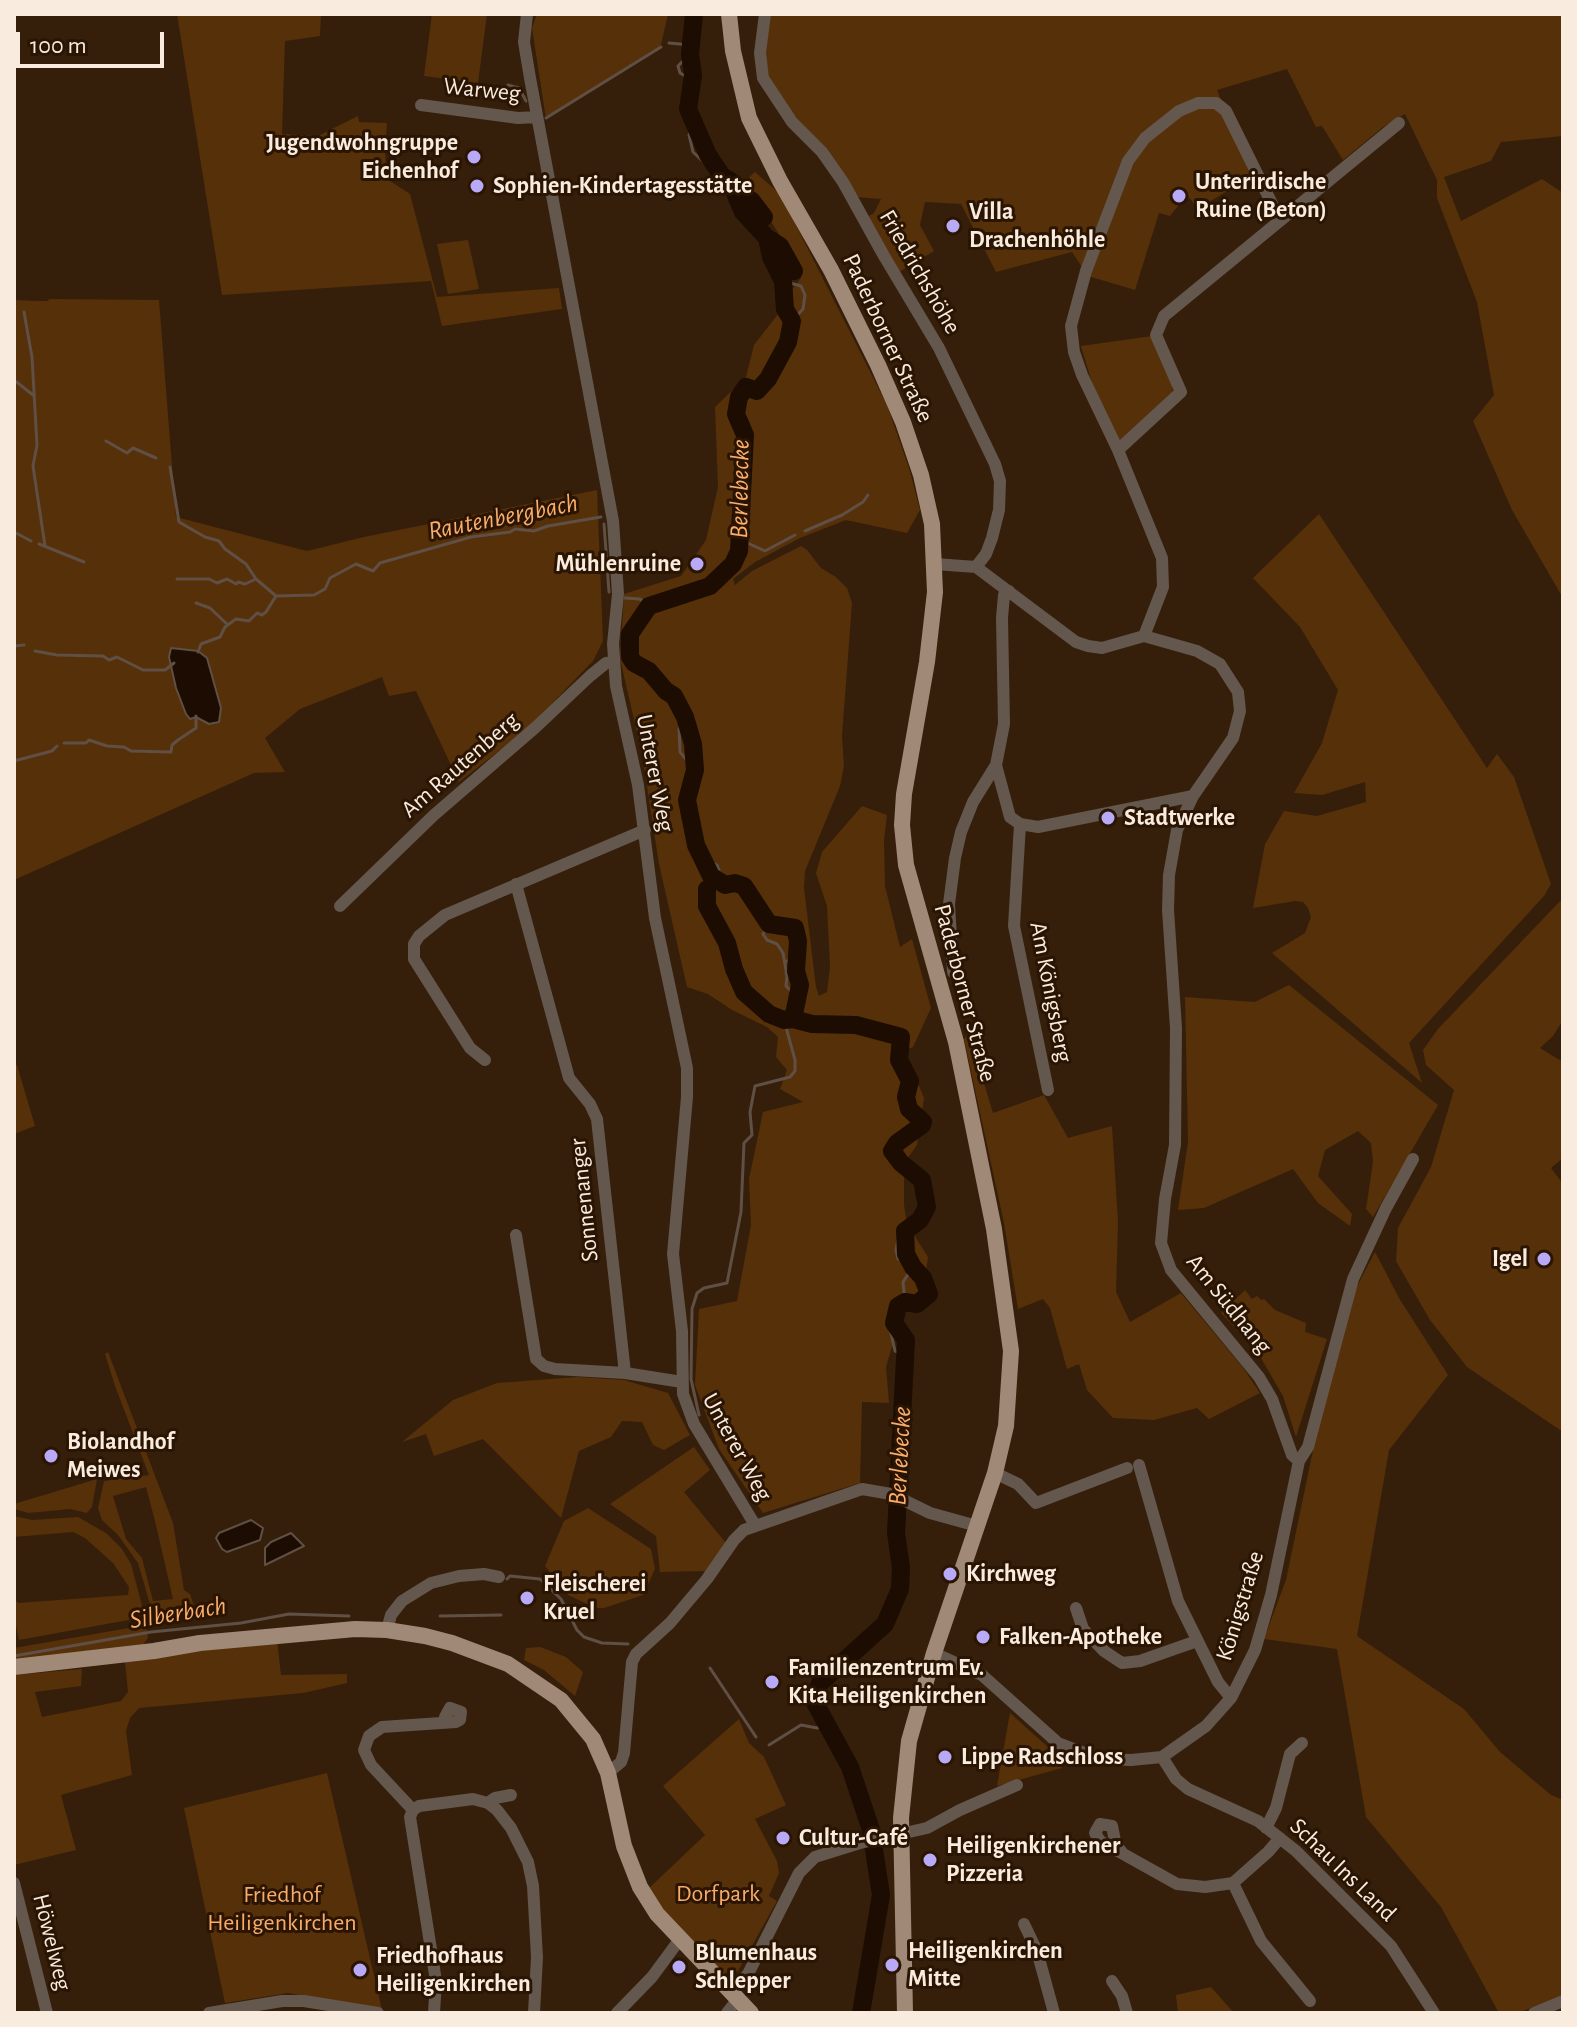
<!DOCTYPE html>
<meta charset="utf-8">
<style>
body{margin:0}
#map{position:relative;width:1577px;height:2027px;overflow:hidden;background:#351f0b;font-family:"Alegreya Sans",sans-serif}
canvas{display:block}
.frame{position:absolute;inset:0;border:16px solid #faebdf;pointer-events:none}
.scale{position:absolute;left:16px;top:32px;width:148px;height:36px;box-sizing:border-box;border:4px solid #faebdf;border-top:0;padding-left:10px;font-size:24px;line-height:28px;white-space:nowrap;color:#faebdf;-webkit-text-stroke:6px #2a1503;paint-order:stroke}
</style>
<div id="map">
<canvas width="1577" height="2027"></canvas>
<div class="frame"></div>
<div class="scale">100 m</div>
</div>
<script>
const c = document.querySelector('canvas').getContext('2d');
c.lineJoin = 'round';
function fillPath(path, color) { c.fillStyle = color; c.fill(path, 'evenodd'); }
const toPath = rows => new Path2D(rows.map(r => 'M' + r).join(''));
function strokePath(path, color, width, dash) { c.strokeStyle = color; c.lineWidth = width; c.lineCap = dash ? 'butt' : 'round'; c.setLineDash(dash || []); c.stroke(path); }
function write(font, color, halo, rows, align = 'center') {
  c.font = font + ' "Alegreya Sans",sans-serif'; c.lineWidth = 6; c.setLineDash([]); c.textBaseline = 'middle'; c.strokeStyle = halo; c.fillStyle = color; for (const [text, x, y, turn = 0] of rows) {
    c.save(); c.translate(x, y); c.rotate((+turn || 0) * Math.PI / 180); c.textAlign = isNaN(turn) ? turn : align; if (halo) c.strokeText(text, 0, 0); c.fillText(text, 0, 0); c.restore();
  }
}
const green = toPath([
 [177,14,321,14,320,36,285,41,282,134,318,136,358,116,359,122,387,123,385,151,387,179,410,194,437,297,559,288,562,309,442,326,431,281,222,295],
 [432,14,487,14,478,83,424,76],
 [537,14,668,14,660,49,546,119,532,28],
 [766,14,1563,14,1563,136,1501,142,1491,161,1444,177,1461,221,1542,179,1563,193,1563,598,1512,510,1473,421,1494,395,1477,302,1437,198,1437,180,1405,114,1383,127,1343,160,1322,126,1316,127,1287,69,1217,90,1251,176,1198,209,1187,195,1170,216,1159,213,1135,290,1088,276,1072,252,996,272,961,204,925,202,920,225,934,251,899,272,867,217,874,213,881,199,857,197,762,78,755,59],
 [755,172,780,194,887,405,909,468,920,510,907,533,846,520,800,538,755,562,733,579,735,585,752,571,801,546,807,550,821,568,836,577,847,588,852,603,842,736,844,766,840,786,805,871,804,888,816,987,819,996,827,992,830,967,827,906,816,873,822,852,862,806,887,815,884,840,885,886,900,947,912,939,931,1008,913,1047,904,1050,924,1098,917,1145,904,1163,904,1205,907,1224,928,1257,923,1292,902,1312,886,1367,889,1403,862,1402,860,1483,763,1513,719,1449,695,1385,699,1309,737,1301,751,1225,749,1179,763,1112,803,1102,780,1089,787,1070,776,1057,778,1037,767,1027,732,1010,708,994,687,987,659,864,642,754,620,659,624,594,681,576,706,540,718,487,715,407,746,377,754,345,789,300,791,291,801,278,798,264,745,181],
 [468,240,479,289,448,294,437,244],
 [49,299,159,300,176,517,307,551,364,537,597,490,603,641,593,661,528,728,459,782,416,691,389,696,382,677,300,709,265,738,285,772,254,773,14,880,14,300,40,301,48,301],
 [1152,336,1172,381,1173,395,1121,441,1117,439,1095,393,1081,346],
 [1319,514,1487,768,1497,754,1514,777,1551,884,1544,896,1409,1043,1422,1083,1272,953,1305,933,1311,917,1308,908,1303,902,1295,901,1253,908,1265,844,1284,811,1317,816,1366,802,1365,782,1322,795,1294,793,1322,743,1338,690,1300,627,1253,578],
 [1563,898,1563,1020,1553,1036,1540,1048,1563,1062,1563,1158,1551,1168,1563,1184,1563,1432,1467,1367,1430,1320,1396,1261,1398,1228,1431,1167,1454,1090,1426,1065,1423,1050,1438,1029],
 [1289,985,1438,1105,1373,1217,1366,1209,1373,1162,1371,1143,1358,1131,1325,1150,1318,1176,1352,1214,1350,1226,1318,1203,1293,1169,1204,1208,1178,1210,1188,1142,1185,997,1255,1002],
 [969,1034,993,1113,1044,1095,1068,1138,1112,1126,1118,1222,1116,1292,1130,1322,1181,1293,1244,1369,1260,1393,1209,1419,1197,1408,1154,1420,1113,1418,1087,1390,1079,1364,1067,1369,1050,1308,1043,1299,1018,1309,1004,1223,964,1039],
 [17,1065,35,1126,14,1134,14,1066],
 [1375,1252,1399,1298,1448,1375,1389,1450,1357,1636,1464,1709,1500,1752,1551,1795,1563,1800,1563,1995,1518,2013,1499,2013,1441,1907,1366,1817,1337,1649,1264,1639,1286,1580,1317,1431,1356,1288],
 [1245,1290,1252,1299,1257,1296,1261,1300,1264,1299,1275,1310,1306,1323,1305,1332,1327,1339,1296,1437,1283,1396,1257,1351,1221,1313],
 [108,1352,173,1523,184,1590,190,1594,199,1621,187,1616,154,1618,138,1563,118,1535,102,1520,98,1508,104,1481,149,1475,115,1386,105,1354],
 [146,1487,155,1521,173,1599,153,1601,142,1558,126,1539,113,1496],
 [578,1377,624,1380,668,1393,690,1435,664,1450,653,1445,642,1422,622,1421,611,1437,579,1451,561,1518,483,1439,434,1456,426,1434,402,1442,453,1400,497,1383],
 [694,1447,710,1470,684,1492,726,1543,706,1571,660,1572,656,1536,610,1504],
 [97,1479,92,1507,87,1513,70,1509,29,1513,14,1509,14,1504],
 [588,1508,651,1549,655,1569,643,1595,604,1608,596,1608,568,1595,545,1566,564,1521],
 [14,1516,32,1520,78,1517,106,1533,122,1549,131,1564,145,1617,19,1640,14,1616,14,1597,18,1603,128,1595,129,1587,113,1563,85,1538,73,1532,14,1537],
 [146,1625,148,1638,142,1646,14,1662,14,1648],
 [277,1640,281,1675,347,1674,347,1683,303,1693,139,1708,130,1718,126,1731,132,1775,61,1795,76,1850,14,1865,14,1675,82,1669,81,1686,35,1692,42,1717,121,1701,128,1692,125,1662],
 [540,1647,566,1657,583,1672,575,1696,544,1670,524,1660,526,1648],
 [1010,1713,1059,1757,1062,1768,997,1786],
 [739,1719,749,1743,764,1757,786,1805,755,1819,777,1861,779,1873,769,1896,777,1901,738,1971,726,1973,720,1971,685,1937,647,1890,705,1835,663,1786],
 [327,1773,382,2010,288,1993,225,2003,184,1808],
 [1211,1987,1234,2013,1178,2013,1176,1995]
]);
const water = toPath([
 [171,648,198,651,207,658,221,708,219,722,209,724,196,717,190,719,186,714,176,688,169,657,171,648],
 [251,1520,263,1528,260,1540,227,1552,222,1549,216,1538,219,1533,251,1520],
 [291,1533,304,1546,265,1565,265,1548,271,1542,291,1533]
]);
const stream = toPath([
 [669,43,690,45],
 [690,54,678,66,680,73,692,80],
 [508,85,519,88,526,101],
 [546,118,661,47],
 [695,122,689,135,693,152,712,170,722,176],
 [783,281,801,286,805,295,803,309,792,321],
 [24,312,32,357,37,445,33,466,45,546],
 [14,380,33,395],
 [106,441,127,453,133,448,156,458],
 [170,467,179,522,205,537,219,541,225,549,246,564,256,579],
 [604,524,609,592],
 [805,531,842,515,863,502,868,495],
 [14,532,31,541],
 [741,540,765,551,795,535],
 [39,544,84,562],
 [177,579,209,579,217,583,227,579,236,584,238,582,245,584,256,579,276,596],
 [625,598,640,599,649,606],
 [196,603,210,608,228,625],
 [14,646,24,645],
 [35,651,57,655,103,656,109,660,117,657,143,670,165,670,174,663],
 [198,652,201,644,220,637,225,627,236,619,249,621,257,613,262,615,266,612,276,596,314,595,325,589,330,578,356,564,373,571,380,563,471,537,510,532,515,529,534,531,548,526,601,517],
 [685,717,679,729,680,752,695,770],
 [64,743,86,743,89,740,107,746,124,747,131,751,171,752,172,745,178,740,196,728,196,716],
 [14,761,52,751,57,746],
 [704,859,717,865,719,870,714,878],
 [769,924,763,934,767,940,777,944,783,953,787,976,786,986,797,997],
 [785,963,796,953],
 [786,974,796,974],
 [905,1231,898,1239,896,1250,898,1259,908,1258],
 [905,1302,903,1282,913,1267],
 [894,1323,890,1329,895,1351,904,1356],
 [699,1415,691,1379,692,1309,697,1293,704,1288,727,1283,741,1212,744,1143,752,1135,750,1112,755,1086,790,1077,795,1071,795,1060,784,1020],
 [507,1579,510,1576,540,1579,561,1599,577,1630,584,1637,602,1643,628,1644],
 [440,1616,501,1615],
 [14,1656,151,1632,241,1623,289,1614,349,1616],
 [710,1668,756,1737],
 [769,1745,801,1725,817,1728,827,1724]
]);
const river = toPath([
 [694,14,690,54,693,75,688,109,708,155,722,176,730,181,743,212,767,238,771,257,783,281,785,309,792,321,788,342,768,379,757,391,746,387,739,397,736,414,745,435,739,551,733,564,710,586,649,606,630,634,630,657,634,663,649,671,666,691,674,696,685,717,693,744,695,770,687,800,696,845,711,876,725,885,735,883,744,886,769,924,795,928,798,941,796,971,800,985,793,1019],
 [736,194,751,200,764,217],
 [767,238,780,246,794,271],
 [707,889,707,906,727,943,734,969,744,992,769,1014,784,1020,793,1019,812,1024,856,1025,901,1037,899,1060,910,1081,906,1097,909,1109,923,1122,922,1125,897,1143,892,1151,901,1163,922,1180,927,1207,920,1220,905,1231,906,1254,913,1267,923,1278,929,1294,917,1304,905,1302,898,1306,894,1323,906,1340,896,1533,901,1568,900,1589,885,1624,820,1683,814,1701,850,1767,871,1830,881,1895,861,2013]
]);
const minor = toPath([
 [527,14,524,42,530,78,613,521,618,594,613,644,616,686,638,785,655,918,687,1068,687,1097,673,1254,682,1331,683,1394,694,1424,755,1525],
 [765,14,760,53,763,78,792,122,822,152,843,182,884,256,939,348,995,464,1000,481,999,510,992,538,986,554,976,567],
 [421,105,518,118,537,117],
 [1118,450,1181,392,1156,335,1164,316,1399,123],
 [935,564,976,567,1076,642,1088,646,1102,648,1144,636,1163,587,1162,558,1118,450,1082,375,1074,352,1071,326,1086,271,1128,161,1145,138,1179,111,1198,103,1216,103,1226,111,1280,220],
 [1009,591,1004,595,1002,618,1004,724,996,765,1010,817,1020,824,1038,827,1193,796],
 [1144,636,1197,651,1220,664,1238,692,1240,711,1233,738,1193,796,1177,830,1169,875,1168,910,1176,1028,1175,1145,1165,1199,1161,1243,1171,1270,1259,1377,1272,1399,1292,1455,1299,1461],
 [1020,824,1014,926,1048,1090],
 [516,884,569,1078,590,1104,597,1119,625,1373,682,1382],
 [340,906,434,815,536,727,590,676,606,663,613,662],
 [953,972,949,904,955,858,961,832,973,802,996,765],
 [485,1060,470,1048,414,959,414,944,419,936,445,915,645,830],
 [516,1235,536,1359,544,1366,555,1369,625,1373],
 [1139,1465,1178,1601,1218,1682,1231,1698],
 [995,1473,1018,1484,1036,1503,1127,1468],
 [1076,1608,1083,1629,1104,1651,1122,1663,1140,1661,1197,1641],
 [387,1630,391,1615,402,1601,431,1583,459,1576,484,1574,499,1577],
 [934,1653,982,1675,1058,1743,1101,1759,1131,1760,1162,1757,1206,1726,1231,1698,1255,1650,1271,1595,1299,1461,1308,1447,1353,1279,1386,1208,1413,1159],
 [446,1722,445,1717,450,1708,461,1712,460,1720,456,1722,382,1727,369,1736,364,1750,371,1765,413,1810,419,1806,473,1799,488,1803,497,1810,511,1828,528,1862,533,1886,537,1957,534,2013],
 [1162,1757,1176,1779,1188,1789,1258,1821,1296,1851,1391,1946,1434,2013],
 [608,1773,621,1762,624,1753,632,1662,636,1654,670,1623,707,1579,734,1540,744,1530,862,1489,891,1494,930,1513,977,1526],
 [488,1803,495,1798,511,1795],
 [413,1810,410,1817,436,1981,434,2013],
 [1266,1828,1276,1808,1290,1754,1302,1743],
 [1280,1838,1268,1852,1233,1883,1261,1941,1310,2001],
 [1121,1851,1116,1846,1112,1826,1100,1824,1095,1833,1100,1841,1177,1884,1205,1887,1233,1883],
 [14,1883,47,2013],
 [1024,1924,1037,1951,1054,2013],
 [1112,1981,1122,1996,1127,2013],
 [732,1992,748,1974,799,1873,815,1857,860,1843,927,1828,960,1810,1017,1785],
 [209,2013,282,2001,304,2001,378,2013],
 [617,2013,652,1977,680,1939],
 [727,2013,738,1999],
 [1534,2013,1563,2001]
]);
const major = toPath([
 [729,14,733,51,749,118,780,181,831,270,878,365,903,422,921,475,932,524,935,592,927,662,904,794,902,825,906,865,956,1042,994,1229,1011,1351,1006,1426,995,1473,934,1653,909,1741,901,1818,905,2013],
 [14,1667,154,1651,200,1643,355,1629,387,1630,425,1636,452,1643,508,1664,561,1700,593,1739,608,1773,624,1846,640,1887,657,1914,751,2013]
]);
const markers = [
 [474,157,8,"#b9aaf7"],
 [477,186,8,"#b9aaf7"],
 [1179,196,8,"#b9aaf7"],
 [953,226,8,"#b9aaf7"],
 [697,564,8,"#b9aaf7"],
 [1108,818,8,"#b9aaf7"],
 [1544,1259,8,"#b9aaf7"],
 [51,1456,8,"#b9aaf7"],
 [950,1574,8,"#b9aaf7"],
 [527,1598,8,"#b9aaf7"],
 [983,1637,8,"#b9aaf7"],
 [772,1682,8,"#b9aaf7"],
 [945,1757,8,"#b9aaf7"],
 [783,1838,8,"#b9aaf7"],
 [930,1860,8,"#b9aaf7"],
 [892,1965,8,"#b9aaf7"],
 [679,1967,8,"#b9aaf7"],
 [360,1970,8,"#b9aaf7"]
];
const streetNames = [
 ["Warweg",482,90,6],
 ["Friedrichshöhe",920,272,60],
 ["Paderborner Straße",888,338,65],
 ["Am Rautenberg",460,765,-41],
 ["Unterer Weg",655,773,79],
 ["Am Königsberg",1051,992,79],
 ["Paderborner Straße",965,993,75],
 ["Sonnenanger",584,1200,-96],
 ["Am Südhang",1229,1304,51],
 ["Unterer Weg",737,1447,61],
 ["Königstraße",1240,1606,-73],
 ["Schau Ins Land",1343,1870,44],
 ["Höwelweg",52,1942,76]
];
const poiNames = [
 ["Jugendwohngruppe",458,143,"right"],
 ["Eichenhof",458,171,"right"],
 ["Unterirdische",1195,182],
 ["Ruine (Beton)",1195,210],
 ["Sophien-Kindertagesstätte",493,186],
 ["Villa",969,212],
 ["Drachenhöhle",969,240],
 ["Mühlenruine",681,564,"right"],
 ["Stadtwerke",1124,818],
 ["Igel",1528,1259,"right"],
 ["Biolandhof",67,1442],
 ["Meiwes",67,1470],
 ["Kirchweg",966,1574],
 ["Fleischerei",543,1584],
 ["Kruel",543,1612],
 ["Falken-Apotheke",999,1637],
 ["Familienzentrum Ev.",788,1668],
 ["Kita Heiligenkirchen",788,1696],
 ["Lippe Radschloss",961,1757],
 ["Cultur-Café",799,1838],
 ["Heiligenkirchener",946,1846],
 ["Pizzeria",946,1874],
 ["Heiligenkirchen",908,1951],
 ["Mitte",908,1979],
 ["Blumenhaus",695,1953],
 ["Schlepper",695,1981],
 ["Friedhofhaus",376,1956],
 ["Heiligenkirchen",376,1984]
];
const parkNames = [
 ["Dorfpark",718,1894],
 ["Friedhof",282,1895],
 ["Heiligenkirchen",282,1923]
];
const waterNames = [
 ["Berlebecke",740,489,-89],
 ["Rautenbergbach",503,517,-11],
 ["Berlebecke",900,1456,-87],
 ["Silberbach",178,1613,-9]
];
fillPath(green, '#563009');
fillPath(water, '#1c0c01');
strokePath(water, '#5f4f44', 2);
strokePath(stream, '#5f4f44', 3);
strokePath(river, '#1c0c01', 18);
strokePath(minor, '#63574e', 12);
strokePath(major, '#a18977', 16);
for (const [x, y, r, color] of markers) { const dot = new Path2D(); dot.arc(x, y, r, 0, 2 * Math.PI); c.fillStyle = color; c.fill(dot); strokePath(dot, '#2a1503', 3); }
write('24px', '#faebdf', '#2a1503', streetNames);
write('bold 24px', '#faebdf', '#2a1503', poiNames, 'left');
write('24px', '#f9ac6a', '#2a1503', parkNames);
write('italic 26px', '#fbad6b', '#2a1503', waterNames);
</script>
